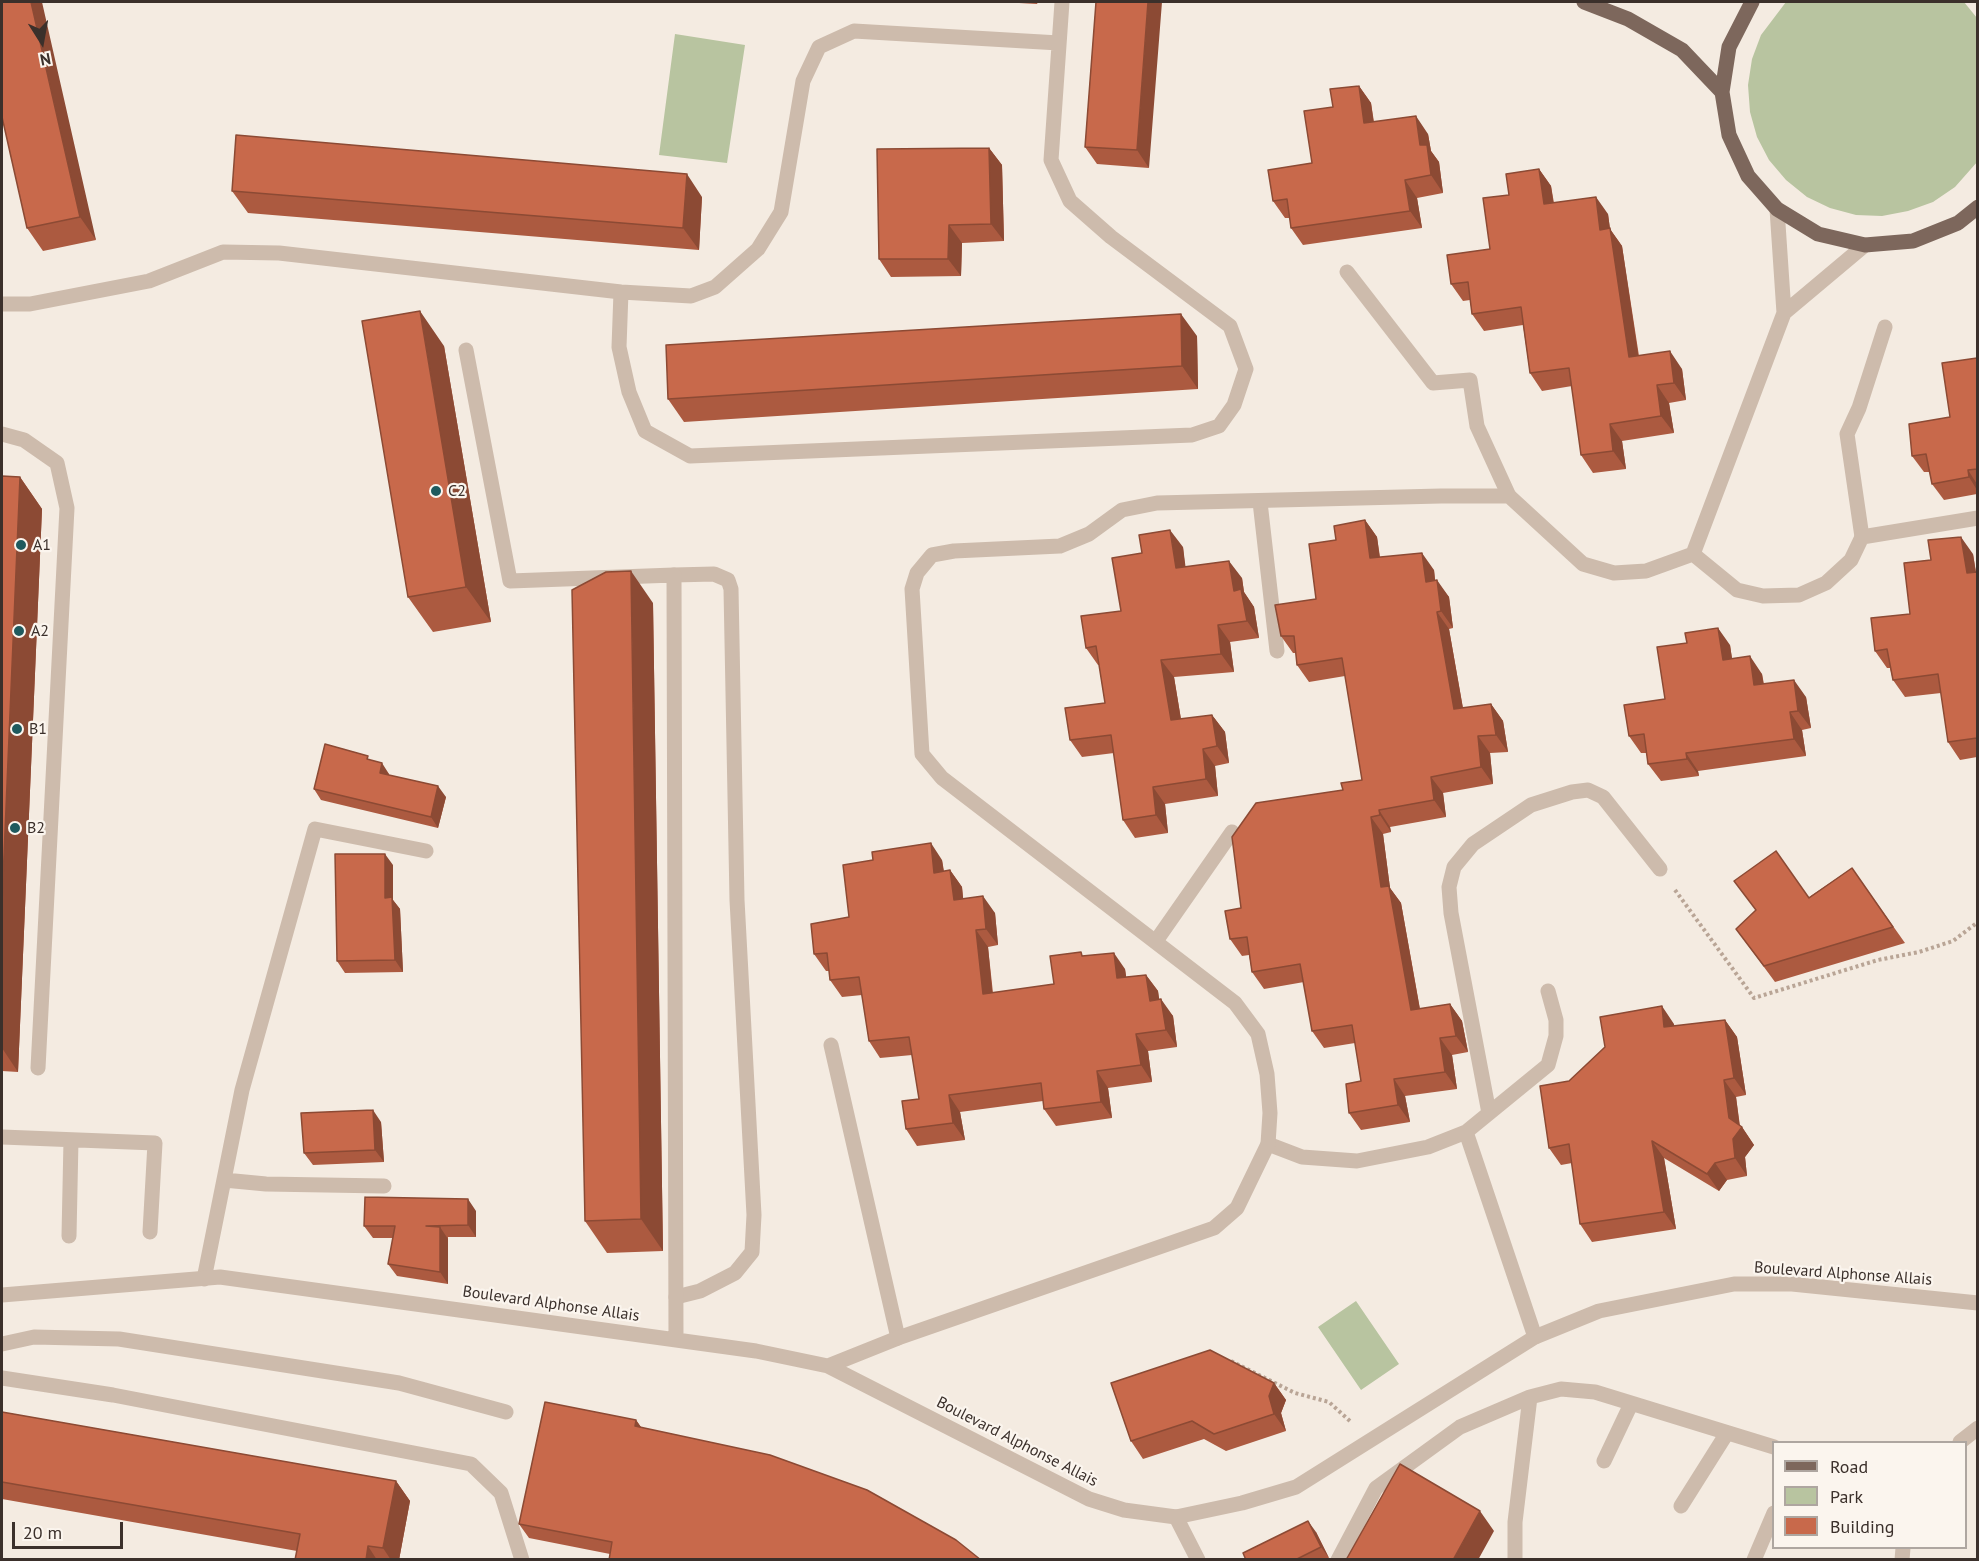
<!DOCTYPE html>
<style>
body{margin:0}
#map{position:relative;width:1979px;height:1561px;overflow:hidden;background:#f4ebe1;font-family:"PT Sans",sans-serif}
canvas{display:block}
.frame{position:absolute;inset:0;border:3px solid #3b302b;pointer-events:none}
.legend{position:absolute;left:1772px;top:1441px;width:195px;height:108px;box-sizing:border-box;background:#fbf5ee;border:2px solid #aea6a0;margin:0;padding:8px 10px;list-style:none;font-size:18px;color:#3b302b}
.legend li{display:flex;align-items:center;gap:12px;height:30px}
.legend b{width:30px;border:2px solid #aea6a0}
.north{position:absolute;left:12px;top:12px;width:60px;height:60px;-webkit-text-stroke:4px #fbf5ee;paint-order:stroke;rotate:169deg;font-size:16px;font-weight:700;line-height:24px;text-align:center;color:#3b302b}
.north::after{content:'';display:block;margin:auto;width:21px;height:27px;background:#3b302b;clip-path:polygon(50% 0,100% 100%,50% 72%,0 100%)}
.scale{position:absolute;left:12px;top:1522px;width:111px;height:27px;box-sizing:border-box;border:3px solid #3b302b;border-top:0;padding-left:8px;font-size:18px;line-height:21px;white-space:nowrap;color:#3b302b;-webkit-text-stroke:4px #fbf5ee;paint-order:stroke}
</style>
<div id="map">
<canvas width="1979" height="1561"></canvas>
<div class="frame"></div>
<ul class="legend">
<li><b style="height:8px;background:#7d675c"></b>Road</li>
<li><b style="height:16px;background:#b8c4a0"></b>Park</li>
<li><b style="height:16px;background:#c8694b"></b>Building</li>
</ul>
<div class="north">N</div>
<div class="scale">20 m</div>
</div>
<script>
const c = document.querySelector('canvas').getContext('2d');
c.lineJoin = 'round';
function fillPath(path, color) { c.fillStyle = color; c.fill(path, 'evenodd'); }
const toPath = rows => new Path2D(rows.map(r => 'M' + r).join(''));
function strokePath(path, color, width, dash) { c.strokeStyle = color; c.lineWidth = width; c.lineCap = dash ? 'butt' : 'round'; c.setLineDash(dash || []); c.stroke(path); }
function write(font, color, halo, rows, align = 'center') {
  c.font = font + ' "PT Sans",sans-serif'; c.lineWidth = 4.5; c.setLineDash([]); c.textBaseline = 'middle'; c.strokeStyle = halo; c.fillStyle = color; for (const [text, x, y, turn = 0] of rows) {
    c.save(); c.translate(x, y); c.rotate((+turn || 0) * Math.PI / 180); c.textAlign = isNaN(turn) ? turn : align; if (halo) c.strokeText(text, 0, 0); c.fillText(text, 0, 0); c.restore();
  }
}
const green = toPath([
 [1786,2,1964,2,1977,18,1978,161,1955,187,1933,202,1908,211,1882,216,1856,215,1830,208,1807,197,1786,180,1769,160,1757,137,1750,112,1748,85,1752,59,1761,35],
 [675,34,745,45,727,163,659,155],
 [1356,1301,1399,1364,1361,1390,1318,1327]
]);
const path = toPath([
 [1675,890,1754,998,1878,960,1919,952,1953,941,1978,922],
 [1231,1361,1295,1393,1329,1402,1351,1422]
]);
const lane = toPath([
 [1347,272,1433,383,1470,380,1477,426,1509,496],
 [621,292,619,347,629,392,645,431,690,456,1192,435,1219,426,1234,405,1246,369,1230,326,1111,237,1070,201,1051,160,1062,2],
 [2,304,30,304,149,281,223,252,279,253,621,292,691,296,715,287,758,249,781,212,803,81,819,47,854,31,1059,43],
 [2,434,24,440,57,463,67,508,38,1068],
 [1260,502,1277,651],
 [1862,537,1847,434,1859,408,1885,327],
 [674,575,714,574,728,580,731,589,737,900,754,1215,752,1252,735,1273,700,1291,676,1297],
 [1156,941,1232,832],
 [831,1045,898,1338],
 [1489,1113,1451,913,1449,887,1454,867,1473,844,1531,805,1572,792,1588,790,1603,797,1660,869],
 [1466,1132,1535,1337],
 [2,1137,155,1143,150,1232],
 [1268,1144,1302,1157,1357,1161,1428,1147,1466,1132,1548,1065,1556,1036,1556,1020,1548,991],
 [224,1180,266,1184,384,1186],
 [69,1236,71,1140],
 [204,1279,242,1090,315,829,426,851],
 [2,1344,34,1337,119,1339,399,1383,506,1412],
 [2,1378,113,1395,471,1464,501,1493,522,1560],
 [1960,1442,1978,1428],
 [1604,1461,1631,1404],
 [1681,1506,1727,1433],
 [1176,1517,1198,1560],
 [1338,1560,1376,1488,1460,1427,1530,1397,1561,1389,1595,1392,1774,1447],
 [1515,1560,1515,1522,1530,1397],
 [1754,1560,1774,1513],
 [1902,1560,1903,1548]
]);
const street = toPath([
 [1784,313,1865,245],
 [466,350,510,581,674,575,676,1340],
 [1693,554,1737,590,1763,596,1799,595,1826,583,1851,560,1862,537,1978,518],
 [2,1295,220,1277,756,1351,828,1366,1089,1499,1124,1510,1176,1517,1242,1503,1296,1487,1535,1337,1599,1311,1734,1284,1792,1284,1978,1303],
 [828,1366,898,1338,1214,1228,1237,1208,1268,1144,1270,1113,1267,1074,1258,1034,1235,1003,942,778,922,754,912,589,917,573,932,555,954,551,1060,546,1089,534,1122,510,1157,503,1441,496,1509,496,1583,564,1614,573,1646,571,1693,554,1784,313,1777,209]
]);
const primary = toPath([
 [1584,2,1628,19,1682,50,1722,92],
 [1752,2,1729,47,1722,92,1729,135,1748,176,1777,209,1818,234,1865,245,1913,241,1958,223,1978,207]
]);
const wall = toPath([
 [2,2,96,240,43,251,27,228],
 [1001,2,1038,2,1037,4],
 [1096,2,1149,168,1097,164,1085,147],
 [1359,86,1371,103,1374,122,1428,134,1431,151,1439,162,1443,193,1417,198,1422,228,1303,245,1291,228,1290,218,1285,218,1273,201,1312,163,1333,107],
 [989,148,1002,165,1004,241,962,243,961,276,891,277,879,259],
 [1539,169,1551,186,1554,203,1608,214,1610,229,1622,246,1639,356,1682,369,1686,400,1669,403,1674,433,1622,441,1626,469,1593,473,1581,455,1572,386,1542,391,1530,373,1523,325,1484,331,1472,314,1470,300,1463,301,1451,284,1490,249,1509,195],
 [232,191,702,197,699,250,248,213],
 [1197,336,1198,389,684,422,668,399],
 [444,346,491,622,433,632,408,597],
 [1977,358,1977,494,1944,500,1932,484,1930,472,1924,472,1912,456,1950,417],
 [2,476,20,477,42,509,18,1072,2,1071],
 [1365,520,1377,537,1380,557,1434,570,1435,580,1449,597,1453,628,1449,629,1463,708,1491,704,1503,721,1508,752,1490,753,1493,784,1443,793,1446,817,1390,827,1391,832,1383,834,1390,888,1401,903,1420,1009,1450,1004,1462,1021,1468,1052,1452,1055,1457,1089,1405,1096,1410,1122,1361,1130,1349,1113,1361,1081,1355,1043,1324,1048,1312,1031,1304,982,1264,989,1252,972,1249,955,1242,956,1230,939,1241,908,1343,790,1362,780,1345,676,1309,682,1297,665,1296,653,1293,653,1281,636,1316,599,1336,540],
 [1183,547,1185,567,1242,578,1244,592,1254,607,1259,638,1230,642,1234,672,1174,677,1181,719,1212,715,1225,732,1229,763,1215,766,1218,796,1165,804,1168,833,1135,838,1123,820,1114,753,1082,757,1070,740,1105,703,1099,665,1098,665,1086,648],
 [1973,554,1976,572,1977,572,1977,757,1960,760,1948,742,1941,693,1905,697,1893,680,1890,668,1887,668,1875,651,1910,614,1931,560],
 [653,603,663,1251,607,1253,585,1221],
 [1730,645,1732,659,1762,674,1764,684,1806,697,1811,728,1802,730,1806,756,1698,771,1699,776,1661,781,1648,764,1647,753,1641,753,1629,736],
 [370,760,389,774,389,775,446,797,438,828,321,800,314,789],
 [873,860,942,860,944,871,950,870,962,887,963,899,995,913,998,945,988,947,993,993,1054,984,1084,956,1125,969,1126,977,1146,975,1158,991,1159,1000,1173,1016,1177,1047,1148,1051,1152,1082,1108,1088,1112,1118,1056,1126,1044,1109,1043,1101,960,1112,965,1140,917,1146,906,1129,919,1099,912,1055,880,1058,869,1041,862,995,842,997,830,980,829,971,826,971,814,954,849,917],
 [393,865,393,900,400,909,403,972,345,973,337,961],
 [1852,868,1905,943,1775,982,1736,929,1809,897],
 [1725,1020,1737,1037,1746,1095,1736,1097,1740,1126,1742,1127,1754,1145,1745,1157,1747,1176,1727,1180,1719,1191,1664,1158,1676,1229,1592,1242,1580,1224,1572,1163,1561,1165,1549,1148,1674,1024,1674,1026],
 [381,1122,384,1162,313,1165,304,1153],
 [476,1211,476,1237,448,1237,448,1284,397,1276,388,1264,393,1238,373,1238,364,1226],
 [1274,1383,1286,1400,1281,1413,1286,1431,1226,1451,1204,1439,1143,1459,1131,1441],
 [2,1412,396,1481,410,1501,399,1560,295,1560,297,1551,2,1499],
 [636,1420,641,1427,610,1554,529,1538,519,1524],
 [1316,1532,1329,1558,1325,1560,1246,1560]
]);
const shadedWall = toPath([
 [31,2,42,2,96,240,80,217],
 [1148,2,1162,2,1149,168,1137,150],
 [1359,86,1371,103,1376,140,1364,123],
 [1416,116,1428,134,1431,151,1439,162,1443,193,1431,175,1420,145],
 [989,148,1002,165,1004,241,991,224],
 [1539,169,1551,186,1556,221,1544,204],
 [687,174,702,197,699,250,683,228],
 [1405,180,1417,198,1422,228,1410,211],
 [1596,197,1608,214,1610,229,1622,246,1641,374,1629,357,1600,230],
 [949,225,962,243,961,276,948,259],
 [420,311,444,346,491,622,466,587],
 [1181,314,1197,336,1198,389,1182,366],
 [1670,351,1682,369,1686,400,1674,383],
 [1657,385,1669,403,1674,433,1661,416],
 [1610,424,1622,441,1626,469,1613,451],
 [1968,470,1977,484,1977,490,1969,477],
 [20,477,42,509,18,1072,2,1048,2,903],
 [1365,520,1377,537,1382,575,1370,558],
 [1170,530,1183,547,1188,586,1176,568],
 [1961,537,1973,554,1977,580,1967,573],
 [1422,553,1434,570,1437,599,1426,582],
 [1229,561,1242,578,1244,592,1254,607,1259,638,1247,621,1234,591],
 [631,571,653,603,663,1251,641,1219],
 [1437,580,1449,597,1453,628,1441,611],
 [1437,612,1449,629,1466,726,1454,709],
 [1218,625,1230,642,1234,672,1221,654],
 [1718,628,1730,645,1735,678,1723,660],
 [1750,656,1762,674,1766,703,1754,685],
 [1161,660,1174,677,1184,738,1171,720],
 [1794,680,1806,697,1811,728,1798,711],
 [1491,704,1503,721,1508,752,1496,735],
 [1790,712,1802,730,1806,756,1794,739],
 [1212,715,1225,732,1229,763,1217,746],
 [1478,736,1490,753,1493,784,1481,767],
 [1203,749,1215,766,1218,796,1206,779],
 [1686,753,1698,771,1699,776,1687,759],
 [382,763,389,774,387,784,380,773],
 [1431,777,1443,793,1446,817,1434,800],
 [438,786,446,797,438,828,431,817],
 [1153,787,1165,804,1168,833,1156,815],
 [1379,810,1390,827,1391,832,1380,815],
 [1371,817,1383,834,1390,888,1401,903,1423,1027,1411,1010,1381,887],
 [931,843,942,860,946,889,934,873],
 [385,854,393,865,393,900,400,909,403,972,395,960,385,898],
 [950,870,962,887,965,917,954,900],
 [983,896,995,913,998,945,986,929],
 [976,930,988,947,994,1011,983,994],
 [1114,953,1125,969,1129,995,1117,978],
 [1146,975,1158,991,1162,1018,1150,1001],
 [1161,999,1173,1016,1177,1047,1166,1030],
 [1450,1004,1462,1021,1468,1052,1456,1036],
 [1662,1006,1674,1024,1676,1044,1664,1027],
 [1725,1020,1737,1037,1746,1095,1734,1078],
 [1136,1034,1148,1051,1152,1082,1141,1065],
 [1440,1038,1452,1055,1457,1089,1445,1072],
 [1097,1071,1108,1088,1112,1118,1101,1102],
 [1394,1079,1405,1096,1410,1122,1398,1105],
 [1724,1080,1736,1097,1740,1129,1742,1127,1754,1145,1745,1157,1747,1176,1735,1158],
 [949,1095,960,1112,965,1140,953,1123],
 [373,1110,381,1122,384,1162,375,1150],
 [1652,1141,1664,1158,1676,1229,1664,1212],
 [1715,1163,1727,1180,1719,1191,1707,1174],
 [468,1199,476,1211,476,1237,468,1225],
 [440,1227,448,1239,448,1284,440,1272],
 [1274,1383,1286,1400,1281,1413,1286,1431,1274,1414,1269,1396],
 [636,1420,645,1433,635,1426],
 [396,1481,410,1501,399,1560,391,1560,383,1548],
 [1480,1511,1494,1531,1478,1560,1453,1560],
 [1308,1521,1316,1532,1329,1558,1321,1547],
 [368,1546,377,1560,366,1560]
]);
const building = toPath([
 [2,2,31,2,80,217,27,228,2,117,2,2],
 [1096,2,1148,2,1137,150,1085,147,1096,2],
 [1359,86,1364,123,1416,116,1420,145,1427,145,1431,175,1405,180,1410,211,1291,228,1287,199,1273,201,1268,170,1312,163,1304,111,1333,107,1330,89,1359,86],
 [236,135,687,174,683,228,232,191,236,135],
 [989,148,991,224,949,225,948,259,879,259,877,149,989,148],
 [1539,169,1544,204,1596,197,1600,230,1610,228,1629,357,1670,351,1674,383,1657,385,1661,416,1610,424,1613,451,1581,455,1569,368,1530,373,1521,307,1472,314,1468,282,1451,284,1447,255,1490,249,1483,198,1509,195,1506,174,1539,169],
 [420,311,466,587,408,597,362,321,420,311],
 [1181,314,1182,366,668,399,666,345,1181,314],
 [1977,358,1977,469,1968,470,1969,477,1932,484,1926,454,1912,456,1909,424,1950,417,1942,363,1977,358],
 [2,476,20,477,2,903,2,476],
 [1365,520,1370,558,1422,553,1426,582,1437,580,1441,611,1437,612,1454,709,1491,704,1496,735,1478,736,1481,767,1431,777,1434,800,1379,810,1380,815,1371,817,1381,887,1389,886,1411,1010,1450,1004,1456,1036,1440,1038,1445,1072,1394,1079,1398,1105,1349,1113,1346,1084,1361,1081,1352,1025,1312,1031,1300,964,1252,972,1247,937,1230,939,1225,911,1241,908,1232,837,1256,803,1343,790,1341,783,1362,780,1342,658,1297,665,1294,636,1281,636,1275,605,1316,599,1309,544,1336,540,1334,526,1365,520],
 [1170,530,1176,568,1229,561,1234,591,1241,589,1247,621,1218,625,1221,654,1161,660,1171,720,1212,715,1217,746,1203,749,1206,779,1153,787,1156,815,1123,820,1111,735,1070,740,1065,708,1105,703,1096,646,1086,648,1081,616,1121,611,1112,558,1142,553,1139,535,1170,530],
 [1961,537,1967,573,1977,572,1977,738,1948,742,1938,674,1893,680,1887,649,1875,651,1871,618,1910,614,1904,563,1931,560,1928,540,1961,537],
 [631,571,641,1219,585,1221,572,590,606,572,631,571],
 [1718,628,1723,660,1750,656,1754,685,1794,680,1798,711,1790,712,1794,739,1686,753,1687,759,1648,764,1644,734,1629,736,1624,705,1665,699,1657,647,1687,643,1685,633,1718,628],
 [325,744,368,756,367,759,382,763,380,773,438,786,431,817,314,789,325,744],
 [931,843,934,873,950,870,954,900,983,896,986,929,976,930,983,994,1054,984,1050,956,1081,952,1082,956,1114,953,1117,978,1146,975,1150,1001,1161,999,1166,1030,1136,1034,1141,1065,1097,1071,1101,1102,1044,1109,1041,1083,949,1095,953,1123,906,1129,902,1101,919,1099,909,1037,869,1041,859,977,830,980,827,953,814,954,811,924,849,917,843,865,873,860,872,852,931,843],
 [1776,851,1809,898,1852,868,1893,927,1764,966,1736,929,1756,910,1734,881,1776,851],
 [335,854,385,854,385,898,392,897,395,960,337,961,335,854],
 [1662,1006,1664,1027,1725,1020,1734,1078,1724,1080,1729,1118,1742,1127,1733,1139,1735,1158,1715,1163,1707,1174,1652,1141,1664,1212,1580,1224,1569,1144,1549,1148,1540,1086,1569,1081,1605,1047,1600,1017,1662,1006],
 [373,1110,375,1150,304,1153,301,1113,373,1110],
 [365,1197,468,1199,468,1225,426,1226,440,1227,440,1272,388,1264,395,1226,364,1226,365,1197],
 [1210,1350,1274,1383,1269,1396,1274,1414,1214,1434,1192,1421,1131,1441,1111,1383,1210,1350],
 [545,1402,636,1420,635,1426,770,1455,867,1490,956,1540,981,1560,609,1560,612,1542,519,1524,545,1402],
 [2,1412,396,1481,383,1548,368,1546,366,1560,295,1560,300,1534,2,1482,2,1412],
 [1400,1464,1480,1511,1453,1560,1346,1560,1400,1464],
 [1308,1521,1321,1547,1295,1560,1246,1560,1243,1553,1308,1521]
]);
const markers = [
 [436,491,6,"#1f5a5e"],
 [21,545,6,"#1f5a5e"],
 [19,631,6,"#1f5a5e"],
 [17,729,6,"#1f5a5e"],
 [15,828,6,"#1f5a5e"]
];
const poiNames = [
 ["C2",448,491],
 ["A1",33,545],
 ["A2",31,631],
 ["B1",29,729],
 ["B2",27,828]
];
const streetNames = [
 ["Boulevard Alphonse Allais",1843,1274,4],
 ["Boulevard Alphonse Allais",551,1304,8],
 ["Boulevard Alphonse Allais",1017,1442,27]
];
fillPath(green, '#b8c4a0');
strokePath(path, '#b9a596', 4, [3, 3]);
strokePath(lane, '#cdbbac', 15);
strokePath(street, '#cdbbac', 15);
strokePath(primary, '#7d675c', 15);
fillPath(wall, '#ac5a40');
fillPath(shadedWall, '#8c4a34');
fillPath(building, '#c8694b');
strokePath(building, '#8c4a34', 1.5);
for (const [x, y, r, color] of markers) { const dot = new Path2D(); dot.arc(x, y, r, 0, 2 * Math.PI); c.fillStyle = color; c.fill(dot); strokePath(dot, '#fbf5ee', 2); }
write('16px', '#3b302b', '#fbf5ee', poiNames, 'left');
write('16px', '#3b302b', '#fbf5ee', streetNames);
</script>
